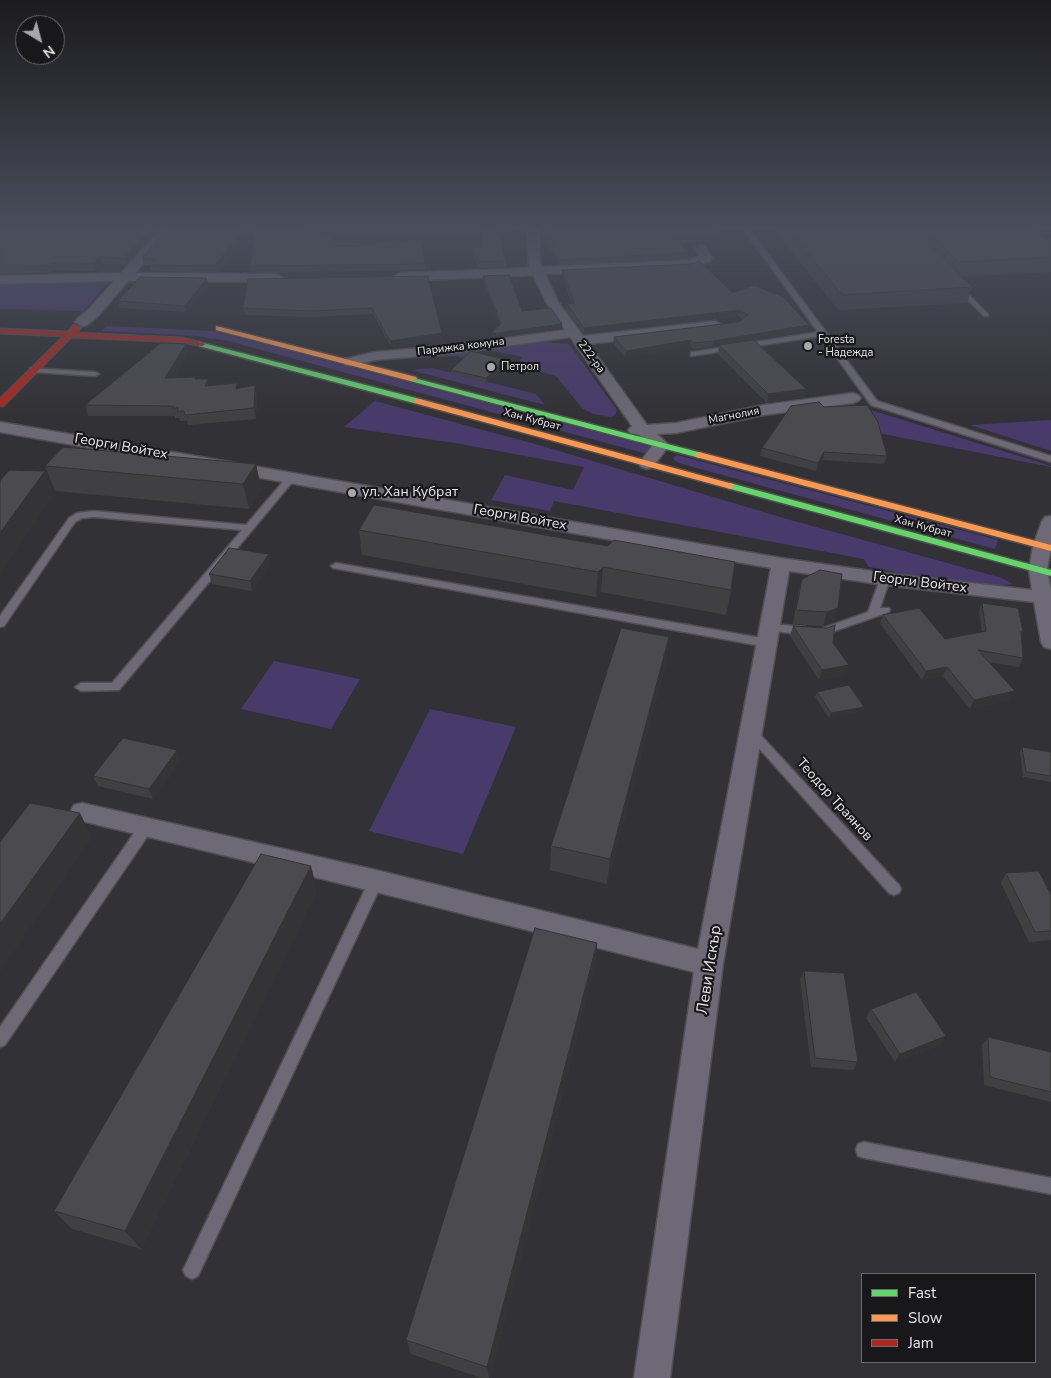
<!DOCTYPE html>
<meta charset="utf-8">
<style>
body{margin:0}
#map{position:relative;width:1051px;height:1378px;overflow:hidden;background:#323135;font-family:"Nunito Sans",sans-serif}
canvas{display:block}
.legend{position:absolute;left:861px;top:1273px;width:175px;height:90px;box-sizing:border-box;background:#18181b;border:1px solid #6b6b6f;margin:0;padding:6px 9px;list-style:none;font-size:15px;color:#e8e7ec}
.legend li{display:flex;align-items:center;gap:10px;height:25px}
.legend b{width:25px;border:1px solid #6b6b6f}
.north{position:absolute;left:15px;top:15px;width:50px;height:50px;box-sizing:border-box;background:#18181b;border:1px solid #6b6b6f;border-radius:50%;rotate:143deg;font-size:14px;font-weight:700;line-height:20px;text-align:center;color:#e8e7ec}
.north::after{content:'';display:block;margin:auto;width:18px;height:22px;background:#a8a7ac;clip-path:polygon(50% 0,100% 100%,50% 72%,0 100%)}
</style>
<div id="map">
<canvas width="1051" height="1378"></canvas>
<ul class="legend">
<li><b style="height:6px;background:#63d668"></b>Fast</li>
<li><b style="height:6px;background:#ff974d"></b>Slow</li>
<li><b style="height:6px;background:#b3261e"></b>Jam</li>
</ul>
<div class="north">N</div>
</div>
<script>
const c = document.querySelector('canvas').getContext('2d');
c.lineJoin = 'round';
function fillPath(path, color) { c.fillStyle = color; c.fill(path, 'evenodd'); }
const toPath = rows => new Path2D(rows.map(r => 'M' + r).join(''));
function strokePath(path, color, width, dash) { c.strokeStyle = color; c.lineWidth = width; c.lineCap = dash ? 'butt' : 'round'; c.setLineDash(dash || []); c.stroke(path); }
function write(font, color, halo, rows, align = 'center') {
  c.font = font + ' "Nunito Sans",sans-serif'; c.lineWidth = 4.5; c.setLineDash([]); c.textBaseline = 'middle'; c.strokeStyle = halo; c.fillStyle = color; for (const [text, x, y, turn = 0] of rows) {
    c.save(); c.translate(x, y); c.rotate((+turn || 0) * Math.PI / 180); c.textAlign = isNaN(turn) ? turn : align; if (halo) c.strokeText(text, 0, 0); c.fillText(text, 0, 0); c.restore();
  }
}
const built = toPath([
 [247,230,522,230,475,237,246,245]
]);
const green = toPath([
 [110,280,84,311,0,309,0,283],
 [107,326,213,331,652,447,647,454,228,341,197,336,102,331],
 [534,341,569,344,617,410,615,415,611,417,593,414,582,408,556,376,516,365,523,357,482,349,470,359,454,356,390,360,384,356],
 [432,368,536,394,545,405,411,370],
 [375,401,539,445,787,519,1002,578,1013,584,974,587,869,567,864,559,554,501,550,511,491,500,505,475,573,490,584,467,455,443,344,427],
 [861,407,1051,466,1051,467,878,433],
 [1051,420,1051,451,970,425],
 [677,455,998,540,995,549,682,464,675,461,673,458],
 [274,661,360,679,331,729,241,709],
 [430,709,516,727,463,854,369,831]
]);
const lane = toPath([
 [744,230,750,230,877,401,1051,456,1051,462,871,405,821,336,691,356,691,352,694,352,818,332,744,230],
 [957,287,961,287,988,314,988,316,984,316,957,289,957,287],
 [30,368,95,372,99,374,95,376,33,372,30,372,30,368],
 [291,475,294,476,294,480,119,690,81,691,75,687,81,683,112,683,242,530,94,517,82,518,75,522,4,626,0,627,0,616,69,518,77,513,94,511,246,525,288,476,291,475],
 [336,563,767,639,772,643,767,647,333,568,331,566,336,563],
 [885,576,890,579,880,608,889,608,890,610,889,612,826,634,818,634,817,632,818,630,868,612,880,579,885,576],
 [770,624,806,627,811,631,806,635,766,630,765,628,766,626,770,624],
 [751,728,755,729,899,885,901,889,899,893,894,895,889,893,747,735,745,732,747,729,751,728],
 [146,822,151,823,152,827,151,831,5,1045,0,1047,0,1027,141,823,146,822],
 [376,875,381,877,383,881,198,1276,192,1279,186,1276,183,1270,186,1264,369,881,371,877,376,875],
 [864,1142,1051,1178,1051,1194,864,1158,858,1156,856,1150,858,1144,864,1142]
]);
const street = toPath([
 [160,230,172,230,135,273,277,274,283,278,277,282,128,281,99,315,87,325,82,326,75,322,77,319,89,309,114,281,0,284,0,276,121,273,160,230],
 [527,230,539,230,541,267,688,260,699,256,694,249,700,245,704,246,712,258,710,261,690,268,545,274,558,302,583,336,715,321,722,325,715,329,589,344,647,425,676,423,764,405,853,393,858,395,861,398,858,401,853,403,764,415,676,433,657,434,669,445,653,467,647,469,641,467,639,464,652,446,639,435,630,433,628,430,632,426,570,337,456,353,375,360,350,366,345,365,343,362,345,359,375,352,456,345,565,330,546,302,533,275,400,281,394,277,400,273,529,268,527,230],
 [0,422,781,558,885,573,1032,590,1029,570,1033,546,1042,521,1045,517,1051,516,1051,547,1047,570,1051,589,1051,649,1044,647,1041,642,1034,602,885,585,789,571,723,964,670,1378,634,1378,694,972,376,892,82,821,74,819,70,812,74,805,82,803,376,870,698,949,771,568,0,432,0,422]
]);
const fast = toPath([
 [199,342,420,399,421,401,414,403,199,346,199,342],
 [410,377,702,453,703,455,699,458,696,457,410,381,410,377],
 [730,483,1051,570,1051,576,727,488,727,484,730,483]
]);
const slow = toPath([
 [216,326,416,377,417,379,410,381,216,330,216,326],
 [414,399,420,399,733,484,734,486,730,489,727,488,414,403,414,399],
 [699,452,1051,545,1051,551,696,457,696,453,699,452]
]);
const jam = toPath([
 [74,325,81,327,76,333,182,338,206,344,202,346,182,342,71,337,3,406,0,406,0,399,64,336,0,333,0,329,68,332,74,325]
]);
const wall = toPath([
 [0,230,158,230,126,264,101,264,94,271,54,270,52,273,0,274],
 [166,230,249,230,217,273,152,271,150,265,144,265,142,258],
 [544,230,715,230,719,235,719,240,679,243,689,253,688,258,558,265,552,250,550,251],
 [775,230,1034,230,1051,243,1051,272,961,277,972,287,967,303,838,310],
 [301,237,333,242,333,247,425,264,425,270,251,273,250,266],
 [473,247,506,261,506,268,479,269,473,254],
 [562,270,733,293,808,331,754,340,805,398,767,403,718,354,719,346,692,349,690,346,625,357,613,343,614,337,739,322,743,319,738,316,584,334,566,310,567,304,572,304,562,276],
 [428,276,442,339,391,347,373,314,313,317,245,315,243,308],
 [483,276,522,311,562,329,491,338,500,325,483,280],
 [208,284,187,312,120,308,118,301],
 [186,344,188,353,174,377,197,379,210,386,238,389,257,395,256,419,188,425,187,421,180,421,179,418,175,418,175,416,88,416,85,405],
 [505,364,486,383,451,374,451,370],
 [824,407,887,456,884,464,823,460,816,471,760,456,762,448],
 [256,464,261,489,249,509,55,491,45,466],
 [359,530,608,546,731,590,726,615,601,592,596,597,362,555],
 [271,564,252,591,212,584,209,574],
 [802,579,834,622,823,626,793,624,798,593],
 [982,603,1023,631,1021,634,1023,658,1019,667,988,662,1010,700,970,709,943,676,922,680,880,623,883,615,945,639,982,632,979,612],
 [793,626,833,643,846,675,819,680,790,636],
 [669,637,666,662,607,884,550,870,551,846],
 [817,692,864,707,863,711,829,718,815,697],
 [1022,747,1051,752,1051,782,1023,777,1020,752],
 [181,760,153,799,98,786,93,776],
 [1006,873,1051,895,1051,940,1029,942,1001,883],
 [317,890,141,1249,72,1229,54,1211],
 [597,943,595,966,490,1378,481,1378,411,1354,406,1340],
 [804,971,858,1062,853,1070,811,1067,800,979],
 [871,1009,941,1045,895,1062,866,1018],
 [988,1037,1051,1052,1051,1102,984,1085,982,1045]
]);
const shadedWall = toPath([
 [150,230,158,230,126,264,124,258],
 [243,230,249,230,217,273,215,266],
 [99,257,101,264,94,271,92,264],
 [52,263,54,270,52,273,50,266],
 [207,278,208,284,187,312,185,306],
 [739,310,738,316,584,334,584,328],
 [562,324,562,329,491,338,490,334],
 [809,325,808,331,712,347,713,341],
 [442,333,442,339,391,347,390,341],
 [691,340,690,346,625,357,626,351],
 [186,344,188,353,168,388,165,378],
 [505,360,505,364,486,383,486,378],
 [208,379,210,389,205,386],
 [255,385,257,395,256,419,254,408],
 [806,389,805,398,767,403,768,394],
 [824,452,823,460,816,471,818,463],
 [256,464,261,489,249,509,243,484],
 [45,471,54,495,0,575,0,533],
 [269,554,271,564,252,591,250,581],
 [603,567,601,592,596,597,598,572],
 [838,608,834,622,823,626,827,612],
 [669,637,666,662,607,884,610,859],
 [849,665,846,675,819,680,822,670],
 [947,667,943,676,922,680,926,671],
 [1015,691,1010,700,970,709,974,700],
 [864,707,863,711,829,718,831,713],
 [177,750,181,760,153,799,149,789],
 [80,813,92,838,0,972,0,924],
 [311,866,317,890,141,1249,125,1231],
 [597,943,595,966,490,1378,489,1378,487,1367],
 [946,1036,941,1045,895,1062,900,1054]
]);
const building = toPath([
 [0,230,150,230,124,258,99,257,92,264,52,263,50,266,0,267,0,230],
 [166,230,243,230,215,266,150,265,155,259,142,258,166,230],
 [255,230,300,230,300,237,332,236,332,247,376,245,376,242,421,240,425,264,250,266,255,230],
 [483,230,498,230,506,261,479,262,473,247,482,247,483,230],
 [545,230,715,230,719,235,674,238,689,253,558,260,552,245,550,245,545,230],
 [789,230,914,230,972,287,842,295,789,230],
 [926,230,1034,230,1051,243,1051,257,959,262,926,230],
 [699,261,733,293,754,285,783,297,809,325,713,341,693,343,691,340,626,351,614,337,739,322,748,315,739,310,584,328,567,304,574,303,562,270,691,264,699,261],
 [509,275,522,311,551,308,562,324,490,334,501,324,483,276,509,275],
 [428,276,442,333,390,341,372,308,312,311,243,308,248,279,428,276],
 [140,277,207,278,185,306,118,301,140,277],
 [754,340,806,389,768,394,719,345,754,340],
 [161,343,186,344,165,378,196,377,195,379,208,379,205,386,237,383,236,389,255,385,254,408,185,415,184,411,177,411,178,408,173,408,173,406,85,405,161,343],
 [471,351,505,360,486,378,451,370,471,351],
 [819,402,824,407,867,405,878,422,887,456,824,452,818,463,762,448,791,406,819,402],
 [63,447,256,464,243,484,45,466,63,447],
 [9,470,45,471,0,533,0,481,9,470],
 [374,505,608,546,614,540,735,562,731,590,603,567,598,572,359,530,374,505],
 [229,548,269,554,250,581,209,574,229,548],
 [820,570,842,574,838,608,827,612,796,610,802,579,820,570],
 [982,603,1018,608,1023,631,1021,631,1023,658,978,650,1015,691,974,700,947,667,926,671,883,615,919,608,945,639,986,631,982,603],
 [835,625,833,643,849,665,822,670,793,626,827,628,835,625],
 [621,628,669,637,610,859,551,846,621,628],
 [849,685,864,707,831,713,817,692,849,685],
 [123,738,177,750,149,789,93,776,123,738],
 [1022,747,1051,752,1051,776,1026,772,1022,747],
 [30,803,80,813,0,924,0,842,30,803],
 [261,854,311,866,125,1231,54,1211,261,854],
 [1039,871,1051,895,1051,931,1035,932,1006,873,1039,871],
 [535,928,597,943,487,1367,406,1340,535,928],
 [804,971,844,973,858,1062,815,1058,804,971],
 [916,992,946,1036,900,1054,871,1009,916,992],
 [988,1037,1051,1052,1051,1092,990,1077,988,1037]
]);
const markers = [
 [808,346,5,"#a8a7ac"],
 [491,367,5,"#a8a7ac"],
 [352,493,5,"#a8a7ac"]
];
const farPoinames = [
 ["Foresta",818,340],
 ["- Надежда",818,353],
 ["Петрол",501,367]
];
const farStreetnames = [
 ["Парижка комуна",461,347,-7],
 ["222-ра",591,357,54],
 ["Магнолия",734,416,-11],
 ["Хан Кубрат",532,420,15],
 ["Хан Кубрат",923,527,15]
];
const streetNames = [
 ["Георги Войтех",121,447,10],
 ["Георги Войтех",520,518,10],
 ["Георги Войтех",920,583,7],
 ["Теодор Траянов",834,800,48]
];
const poiNames = [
 ["ул. Хан Кубрат",362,493]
];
const nearStreetnames = [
 ["Леви Искър",710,970,-81]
];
fillPath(built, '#393542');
fillPath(green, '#483a6b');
strokePath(lane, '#4f4f51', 3);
strokePath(street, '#4f4f51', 3);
strokePath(fast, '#4f4f51', 3);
strokePath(slow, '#4f4f51', 3);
strokePath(jam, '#4f4f51', 3);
fillPath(lane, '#6d6976');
fillPath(street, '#6d6976');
fillPath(fast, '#63d668');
fillPath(slow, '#ff974d');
fillPath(jam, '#b3261e');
fillPath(wall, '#404043');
fillPath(shadedWall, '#343437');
fillPath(building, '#4b4a4e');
strokePath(building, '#343437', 1);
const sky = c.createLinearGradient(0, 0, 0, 423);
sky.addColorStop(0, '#1c1b1d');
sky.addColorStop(0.54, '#494e5c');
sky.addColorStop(1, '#494e5c00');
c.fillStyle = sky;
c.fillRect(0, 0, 1051, 423);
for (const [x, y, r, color] of markers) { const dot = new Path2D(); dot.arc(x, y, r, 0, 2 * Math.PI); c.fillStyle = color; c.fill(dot); strokePath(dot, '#18181b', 2); }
write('11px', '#e8e7ec', '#18181b', farPoinames, 'left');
write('11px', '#e8e7ec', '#18181b', farStreetnames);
write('14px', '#e8e7ec', '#18181b', streetNames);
write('14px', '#e8e7ec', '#18181b', poiNames, 'left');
write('16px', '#e8e7ec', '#18181b', nearStreetnames);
</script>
